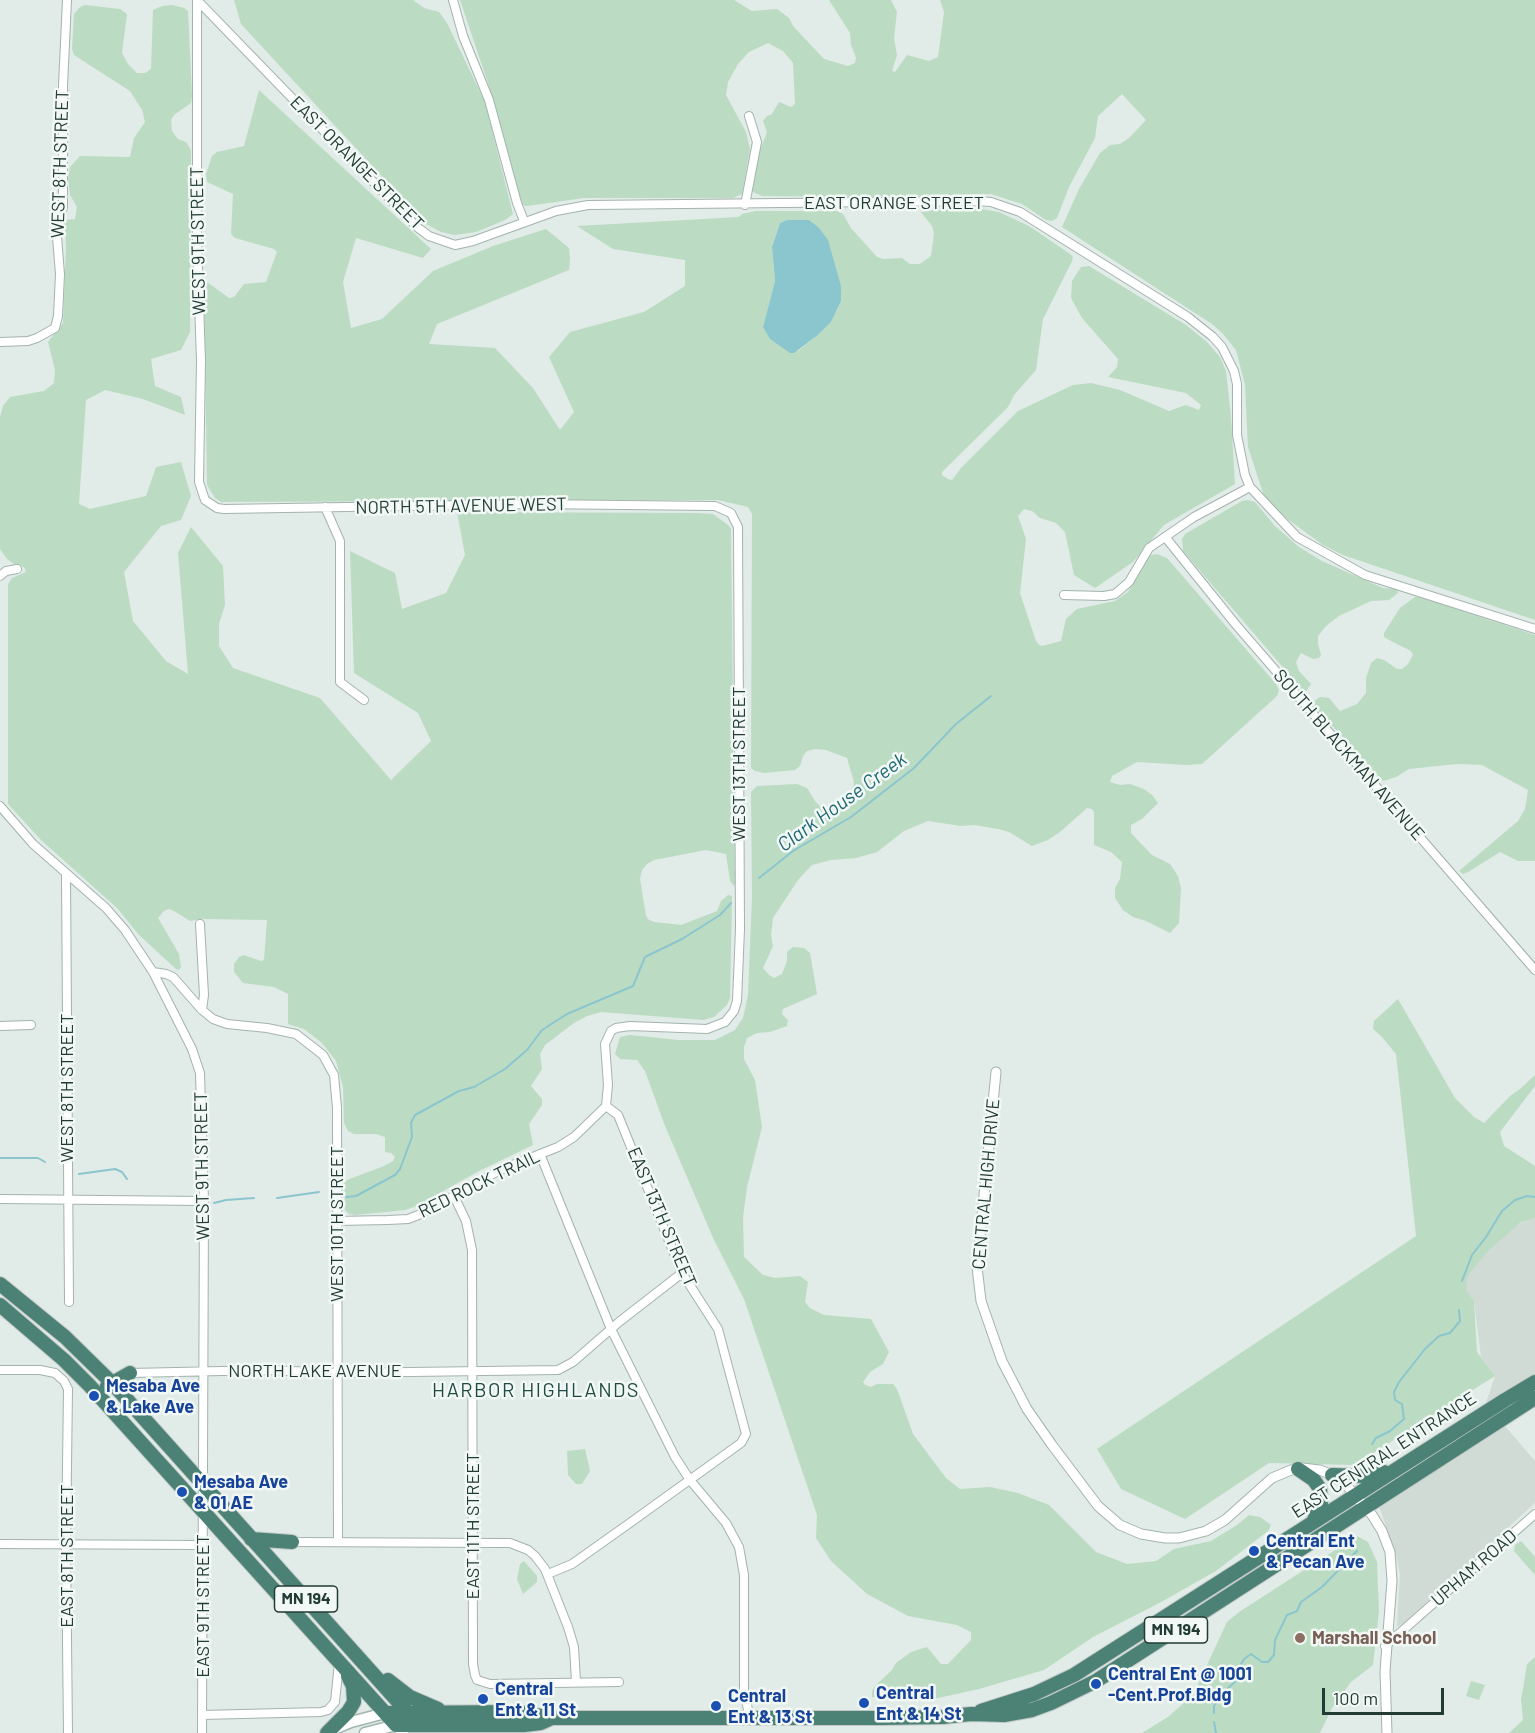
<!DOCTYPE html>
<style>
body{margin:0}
#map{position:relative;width:1535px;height:1733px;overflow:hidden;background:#e1ebe7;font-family:Barlow,sans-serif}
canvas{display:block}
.scale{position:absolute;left:1322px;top:1688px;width:122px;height:27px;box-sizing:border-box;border:3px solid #223b34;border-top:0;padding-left:8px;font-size:18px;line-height:21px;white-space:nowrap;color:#223b34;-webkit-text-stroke:4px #f2f8f5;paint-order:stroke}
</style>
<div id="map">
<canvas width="1535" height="1733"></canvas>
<div class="scale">100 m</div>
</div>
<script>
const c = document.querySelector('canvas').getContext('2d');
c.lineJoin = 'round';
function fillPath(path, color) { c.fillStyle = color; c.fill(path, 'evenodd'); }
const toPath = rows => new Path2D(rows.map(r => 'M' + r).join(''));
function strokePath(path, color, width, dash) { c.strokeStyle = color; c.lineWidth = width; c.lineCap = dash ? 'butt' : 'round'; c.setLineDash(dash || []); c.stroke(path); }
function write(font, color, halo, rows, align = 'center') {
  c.font = font + ' Barlow,sans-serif'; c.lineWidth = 5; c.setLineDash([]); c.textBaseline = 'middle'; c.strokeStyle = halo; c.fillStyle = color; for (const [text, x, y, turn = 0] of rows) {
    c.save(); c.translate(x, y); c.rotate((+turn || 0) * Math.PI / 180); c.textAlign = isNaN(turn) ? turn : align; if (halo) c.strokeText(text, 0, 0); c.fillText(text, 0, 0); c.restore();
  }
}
const built = toPath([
 [1535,1213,1535,1406,1505,1426,1535,1461,1535,1503,1404,1623,1397,1627,1400,1574,1397,1559,1379,1506,1471,1447,1495,1376,1481,1357,1474,1301,1452,1270]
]);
const green = toPath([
 [234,0,413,0,424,8,439,12,447,23,485,102,513,214,505,220,476,232,455,235,441,232,426,224,241,24],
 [460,0,734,0,752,11,777,9,789,18,793,26,824,59,848,66,855,63,856,58,851,45,850,33,829,0,891,0,897,12,894,38,897,55,892,71,895,72,907,55,929,61,938,57,944,12,940,0,1535,0,1535,620,1343,555,1323,545,1282,515,1264,496,1248,447,1245,385,1236,350,1223,334,1212,324,1062,227,1079,189,1100,153,1110,145,1120,144,1129,138,1146,120,1122,94,1098,116,1095,138,1069,187,1057,218,1052,221,1046,220,1022,204,991,194,873,197,762,196,753,192,753,188,758,156,767,132,763,121,767,116,772,114,779,102,791,107,795,104,793,63,783,51,768,43,749,52,738,64,728,82,726,95,746,132,750,149,742,194,733,198,584,198,527,206,522,205,493,98],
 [85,5,120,9,127,14,122,53,128,64,137,73,145,73,151,69,153,10,162,6,172,5,184,8,188,11,192,96,191,103,174,115,171,120,172,131,178,139,186,142,191,150,190,332,181,350,151,359,155,386,181,397,185,415,143,399,105,390,86,400,79,504,90,509,146,496,156,467,181,462,191,496,181,520,161,526,124,572,133,621,166,661,188,674,178,553,191,527,223,566,225,605,219,624,219,646,233,668,320,698,391,780,431,741,418,713,354,673,350,551,395,573,402,609,446,593,465,555,457,512,697,513,713,514,728,525,731,529,735,883,734,886,730,881,726,854,706,850,654,860,647,864,642,870,640,879,646,916,649,920,655,922,681,925,717,911,721,901,728,895,732,896,730,998,727,1005,714,1017,703,1020,601,1012,587,1016,574,1023,545,1045,540,1054,542,1069,531,1086,542,1099,542,1105,529,1124,533,1145,477,1172,417,1206,405,1210,355,1215,349,1214,345,1210,344,1184,347,1180,384,1166,393,1161,395,1157,391,1153,385,1152,385,1137,376,1134,354,1134,348,1131,344,1123,343,1087,336,1061,322,1043,304,1029,288,1024,288,994,274,987,243,983,234,972,234,964,239,957,244,955,261,961,264,960,267,920,202,919,190,921,174,911,169,909,164,911,158,918,179,954,181,967,179,970,176,969,139,935,117,908,41,840,8,804,8,584,12,578,26,572,24,567,14,564,7,559,0,549,0,417,3,406,10,397,44,391,54,383,55,370,48,342,63,323,66,248,65,225,66,220,75,219,77,207,70,195,68,178,70,167,80,156,130,157,134,138,145,122,142,110,130,91,74,55,72,49,74,14,80,7],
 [259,90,431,249,423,258,356,238,343,282,351,328,382,319,433,271,493,246,546,229,569,248,570,258,569,270,437,324,429,344,495,348,533,388,560,430,574,412,549,357,570,332,644,312,685,286,685,260,613,249,577,226,739,217,742,214,756,211,837,211,843,214,851,228,877,257,883,259,902,258,910,264,920,264,931,256,934,234,932,226,921,212,934,210,981,209,999,212,1029,226,1070,254,1073,257,1072,261,1043,319,1036,370,1014,395,1008,407,942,472,942,475,948,479,952,480,961,468,1018,411,1073,385,1091,383,1120,390,1169,411,1186,405,1199,410,1201,405,1186,393,1108,377,1117,367,1118,359,1082,318,1071,298,1072,281,1081,267,1089,266,1186,325,1207,342,1220,357,1226,371,1231,417,1235,484,1164,525,1133,562,1095,588,1074,575,1065,532,1056,523,1040,518,1032,511,1024,509,1018,516,1026,539,1020,593,1036,641,1039,645,1042,646,1061,641,1066,619,1077,609,1115,601,1128,592,1145,563,1151,555,1157,554,1167,558,1276,684,1279,690,1277,696,1202,764,1187,765,1137,762,1112,776,1110,782,1120,785,1130,784,1144,789,1152,795,1158,803,1142,819,1131,825,1131,833,1152,855,1170,864,1178,876,1181,888,1179,923,1170,933,1146,921,1133,917,1123,910,1115,898,1115,888,1120,879,1122,862,1111,852,1094,845,1094,812,1092,809,1087,808,1060,832,1048,840,1032,846,1009,832,998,829,974,825,961,826,928,821,904,831,877,852,856,858,831,860,812,865,798,880,773,918,771,935,773,946,763,968,769,975,774,978,782,974,787,961,787,952,793,947,804,948,810,953,817,994,783,1009,782,1014,788,1020,787,1026,770,1032,757,1033,747,1038,744,1047,744,1059,755,1080,762,1127,747,1187,743,1217,744,1257,763,1275,775,1278,800,1276,808,1282,805,1302,810,1308,824,1315,871,1319,889,1352,883,1364,870,1372,863,1382,865,1385,871,1387,877,1384,893,1384,897,1389,913,1434,946,1478,960,1489,990,1487,1018,1493,1049,1505,1096,1552,1127,1564,1156,1561,1174,1549,1211,1541,1237,1525,1249,1515,1260,1517,1271,1525,1268,1531,1216,1571,1163,1601,1093,1637,1044,1670,979,1689,938,1698,872,1697,872,1691,875,1686,892,1670,896,1663,911,1652,927,1647,941,1664,948,1664,971,1640,971,1632,957,1625,908,1616,867,1594,831,1561,816,1538,817,1515,744,1299,714,1240,665,1126,645,1071,637,1060,620,1059,615,1054,620,1037,630,1035,679,1040,715,1040,735,1030,743,1018,748,995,752,898,751,792,757,786,797,784,807,788,815,801,820,806,829,807,840,803,851,793,854,782,847,758,826,750,815,749,807,751,803,756,800,766,795,770,764,773,755,771,751,768,752,514,748,507,718,500,221,502,215,498,207,485,204,285,207,282,229,298,234,297,244,284,266,282,277,252,274,249,235,238,231,234,233,194,207,182,206,174,212,156,217,152,244,146],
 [787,220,794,220,841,285,841,301,831,322,818,335,798,351,763,327,775,281,772,247,780,223],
 [1248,500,1255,502,1275,526,1299,547,1322,561,1383,588,1397,589,1398,593,1389,600,1371,601,1339,616,1326,626,1318,636,1318,644,1321,655,1319,658,1313,659,1301,653,1296,662,1299,671,1311,684,1305,693,1183,551,1182,539,1185,534,1242,501],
 [1415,597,1420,597,1535,635,1535,861,1518,861,1500,852,1468,872,1463,874,1459,871,1518,821,1525,809,1528,790,1482,765,1457,764,1409,769,1396,777,1383,781,1315,707,1313,702,1320,697,1329,698,1340,711,1357,704,1366,693,1366,678,1371,663,1377,658,1384,660,1397,669,1402,669,1408,664,1413,655,1411,651,1389,640,1384,637,1384,633,1400,608],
 [1398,999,1455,1098,1474,1117,1484,1123,1510,1096,1520,1089,1535,1075,1535,1086,1500,1132,1504,1146,1535,1166,1535,1218,1521,1222,1489,1250,1469,1274,1466,1282,1467,1291,1474,1301,1477,1352,1495,1376,1354,1465,1269,1463,1185,1519,1121,1489,1097,1449,1416,1236,1396,1054,1382,1037,1373,1029,1374,1021],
 [585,1449,590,1471,582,1484,576,1484,568,1475,567,1451],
 [1357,1536,1368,1542,1377,1562,1379,1612,1373,1665,1351,1682,1332,1708,1320,1733,1142,1733,1168,1717,1193,1695,1227,1622,1239,1612],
 [1521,1541,1535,1557,1535,1575,1514,1551,1515,1545],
 [524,1561,537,1576,537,1582,523,1594,517,1579,520,1564],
 [1535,1657,1535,1733,1509,1733,1523,1720,1521,1699,1524,1683,1527,1664],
 [1471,1681,1485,1685,1479,1700,1466,1696]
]);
const water = toPath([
 [787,220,809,220,819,228,828,240,841,286,841,301,831,322,818,335,794,353,790,353,770,339,763,327,775,281,772,247,780,223]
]);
const stream = toPath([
 [759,878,793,851,851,817,914,768,956,724,991,696],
 [0,1158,38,1158,45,1162],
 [79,1174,115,1169,122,1172,127,1179],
 [346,1197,356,1196,395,1175,400,1169,412,1137,411,1123,415,1115,459,1091,474,1087,505,1069,527,1050,542,1030,567,1014,633,986,645,957,682,939,720,915,731,903],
 [277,1198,319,1192],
 [214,1203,226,1200,254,1198],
 [1462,1281,1472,1255,1486,1237,1502,1211,1515,1200,1527,1196,1535,1197],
 [1372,1444,1376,1438,1390,1431,1404,1419,1402,1404,1395,1400,1394,1392,1399,1382,1425,1349,1439,1336,1450,1333,1460,1321,1459,1310],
 [1214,1713,1214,1706,1222,1694,1242,1675,1240,1666,1244,1659,1251,1654,1262,1662,1268,1662,1274,1655,1275,1640,1287,1615,1297,1611,1301,1602,1322,1587,1357,1551],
 [1214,1722,1216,1733]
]);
const minor = toPath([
 [197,0,197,241,201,361,199,482,205,500,217,508,224,509,531,504,715,506,731,513,738,527,740,929,737,1001,734,1011,725,1022,707,1029,630,1026,616,1028,611,1031,605,1044,608,1085,606,1106],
 [197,0,417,227,429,236,455,245,473,241,556,211,588,205,976,201,991,202,1020,212,1188,317,1213,337,1222,347,1234,371,1237,384,1237,435,1245,475,1250,487,1297,537,1365,575,1535,629],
 [453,0,463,36,489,100,517,203,524,221],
 [745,205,757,142,749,116],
 [0,342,28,341,37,338,55,328,58,316,60,274,57,237,63,206,63,86,67,0],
 [325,507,340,541,340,682,364,700],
 [1166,538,1237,626,1535,970],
 [0,576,6,571,17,569],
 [1064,595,1104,596,1115,594,1129,582,1149,548,1194,517,1250,487],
 [0,806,33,844,106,908,125,930,153,972,192,1049,200,1073,204,1201,202,1733],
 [66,875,69,1302],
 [200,924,204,995,202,1010],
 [153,972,166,974,173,977,202,1010,213,1019,227,1024,267,1028,296,1034,323,1055,334,1075,337,1108,338,1542],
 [0,1026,31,1025],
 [540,1154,611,1329,675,1457,690,1480,726,1523,739,1547,744,1575,744,1692,750,1718],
 [454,1196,466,1221,472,1250,473,1664,475,1675,477,1680,490,1684,619,1682],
 [0,1199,204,1201],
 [336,1221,388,1220,408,1219,421,1214,500,1170,558,1147,574,1137,606,1106],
 [0,1370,40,1370,55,1373,64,1381,68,1389,66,1545,68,1733],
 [130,1373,268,1370,337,1373,558,1370,573,1362,619,1322,682,1273],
 [292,1542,500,1543,510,1543,528,1550,535,1556,545,1569,568,1627,574,1647,576,1682],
 [0,1544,202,1545],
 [548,1574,572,1564,627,1525,741,1443,746,1434,718,1329,682,1273,618,1115,606,1106],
 [1385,1646,1535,1514],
 [202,1715,321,1712,328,1710,335,1702,339,1663]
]);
const tertiary = toPath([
 [996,1072,977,1267,981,1301,1002,1361,1027,1409,1052,1445,1098,1506,1120,1525,1141,1534,1165,1538,1179,1538,1206,1531,1225,1520,1272,1478,1291,1470,1302,1468,1320,1470,1332,1475,1347,1486,1372,1515,1382,1531,1390,1552,1392,1581,1385,1671,1387,1733]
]);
const secondary = toPath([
 [334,1729,351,1722,385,1713],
 [365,1733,396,1725,403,1733]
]);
const trunk = toPath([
 [0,1284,65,1337,113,1384,410,1715],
 [0,1305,64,1360,90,1386,396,1725,524,1725,541,1723,552,1718],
 [107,1386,130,1373],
 [1298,1469,1314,1480,1320,1489,1321,1506,1314,1520],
 [1332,1475,1364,1476,1384,1472],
 [251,1539,292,1542],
 [388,1680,410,1697,438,1709],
 [981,1711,1034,1694,1074,1675,1505,1400,1535,1382],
 [385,1713,519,1712,552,1718,880,1718,943,1717,971,1714,1004,1715,1032,1710,1051,1703,1096,1681,1535,1398],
 [327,1733,348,1712,354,1702,353,1686,348,1676]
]);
const markers = [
 [94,1396,6,"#1a4fb4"],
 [182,1492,6,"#1a4fb4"],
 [1254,1551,6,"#1a4fb4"],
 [1300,1638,6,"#8d6e63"],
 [1096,1684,6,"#1a4fb4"],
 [483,1699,6,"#1a4fb4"],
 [864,1703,6,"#1a4fb4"],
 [716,1706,6,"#1a4fb4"]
];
const shields = [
 [306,1599,63],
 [1176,1630,63]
];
const shieldNames = [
 ["MN 194",306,1599],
 ["MN 194",1176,1630]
];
const streetNames = [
 ["EAST ORANGE STREET",357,163,45],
 ["WEST 8TH STREET",60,164,-88],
 ["EAST ORANGE STREET",894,203],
 ["WEST 9TH STREET",198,241,-91],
 ["NORTH 5TH AVENUE WEST",461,506,-1],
 ["SOUTH BLACKMAN AVENUE",1349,755,49],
 ["WEST 13TH STREET",739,764,-90],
 ["WEST 8TH STREET",67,1088,-90],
 ["WEST 9TH STREET",202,1166,-91],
 ["RED ROCK TRAIL",479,1184,-26],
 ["CENTRAL HIGH DRIVE",986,1184,-85],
 ["EAST 13TH STREET",662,1217,67],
 ["WEST 10TH STREET",337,1224,-90],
 ["NORTH LAKE AVENUE",315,1371],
 ["EAST CENTRAL ENTRANCE",1384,1455,-33],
 ["EAST 11TH STREET",473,1526,-90],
 ["EAST 8TH STREET",67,1556,-90],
 ["UPHAM ROAD",1474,1568,-41],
 ["EAST 9TH STREET",203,1606,-90]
];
const transitNames = [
 ["Mesaba Ave",106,1386],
 ["& Lake Ave",106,1407],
 ["Mesaba Ave",194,1482],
 ["& 01 AE",194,1503],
 ["Central Ent",1266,1541],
 ["& Pecan Ave",1266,1562],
 ["Central Ent @ 1001",1108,1674],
 ["-Cent.Prof.Bldg",1108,1695],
 ["Central",495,1689],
 ["Ent & 11 St",495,1710],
 ["Central",876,1693],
 ["Ent & 14 St",876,1714],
 ["Central",728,1696],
 ["Ent & 13 St",728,1717]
];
const educationNames = [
 ["Marshall School",1312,1638]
];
const waterNames = [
 ["Clark House Creek",842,802,-36]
];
const neighbourhoodNames = [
 ["HARBOR HIGHLANDS",536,1390]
];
fillPath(built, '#d0dbd6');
fillPath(green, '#bbdcc3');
fillPath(water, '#8bc5ce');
strokePath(stream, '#8bc5ce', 2);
strokePath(minor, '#a4b3ae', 10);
strokePath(tertiary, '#a4b3ae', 11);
strokePath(secondary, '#a0b6ae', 13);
strokePath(trunk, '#c1c8c6', 16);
strokePath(minor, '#fff', 8);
strokePath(tertiary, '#fff', 9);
strokePath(secondary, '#fff', 10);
strokePath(trunk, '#4c8275', 14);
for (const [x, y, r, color] of markers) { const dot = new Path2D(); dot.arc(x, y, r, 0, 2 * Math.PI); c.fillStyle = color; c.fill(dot); strokePath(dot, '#f2f8f5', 2); }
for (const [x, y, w] of shields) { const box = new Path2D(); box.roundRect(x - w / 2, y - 13, w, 26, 4.5); c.fillStyle = '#f2f8f5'; c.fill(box); strokePath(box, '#223b34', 1.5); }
write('bold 16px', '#223b34', null, shieldNames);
write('18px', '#223b34', '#f2f8f5', streetNames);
write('bold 18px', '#164399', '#f2f8f5', transitNames, 'left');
write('bold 18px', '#785e54', '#f2f8f5', educationNames, 'left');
write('italic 20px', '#1f6874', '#f2f8f5', waterNames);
c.letterSpacing = '1.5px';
write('20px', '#1f4c41', '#f2f8f5', neighbourhoodNames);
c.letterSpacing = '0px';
</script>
